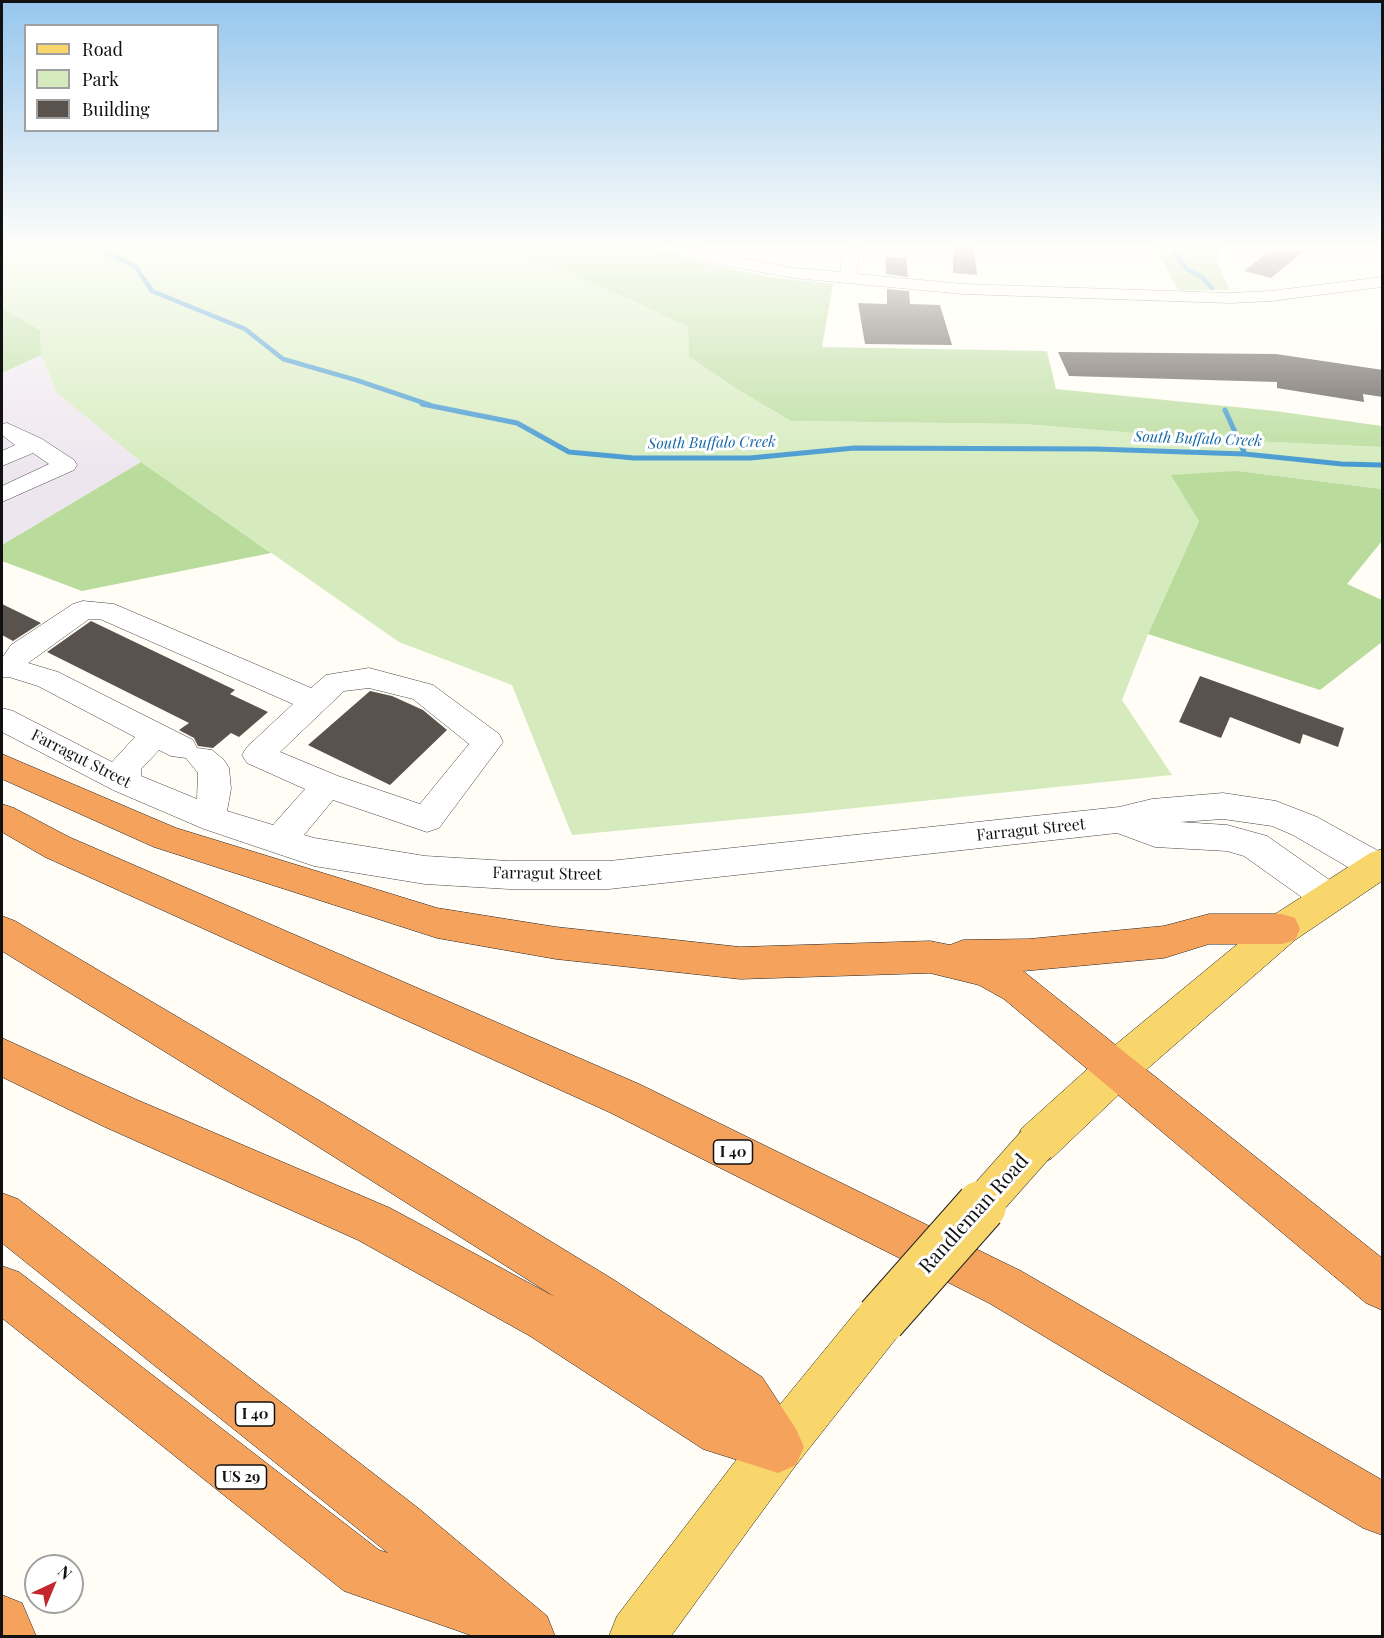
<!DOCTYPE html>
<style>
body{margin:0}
#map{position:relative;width:1384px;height:1638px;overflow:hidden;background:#fffdf5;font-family:"Playfair Display",serif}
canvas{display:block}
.frame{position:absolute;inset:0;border:3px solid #111;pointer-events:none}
.legend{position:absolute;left:24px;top:24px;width:195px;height:108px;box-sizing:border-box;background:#fff;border:2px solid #a0a0a0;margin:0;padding:8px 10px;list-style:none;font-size:18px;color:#111}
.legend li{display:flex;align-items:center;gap:12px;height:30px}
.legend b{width:30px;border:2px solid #a0a0a0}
.north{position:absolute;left:24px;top:1554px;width:60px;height:60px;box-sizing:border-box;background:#fff;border:2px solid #a0a0a0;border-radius:50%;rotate:44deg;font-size:16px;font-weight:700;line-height:24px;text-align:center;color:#111}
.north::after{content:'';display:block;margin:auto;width:21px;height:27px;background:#c4262e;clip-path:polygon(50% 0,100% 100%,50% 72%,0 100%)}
</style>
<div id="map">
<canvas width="1384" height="1638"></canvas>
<div class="frame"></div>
<ul class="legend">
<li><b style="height:8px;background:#f9d66b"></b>Road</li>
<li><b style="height:16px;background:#d5ebbd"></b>Park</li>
<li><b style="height:16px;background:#5a524d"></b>Building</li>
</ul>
<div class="north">N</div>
</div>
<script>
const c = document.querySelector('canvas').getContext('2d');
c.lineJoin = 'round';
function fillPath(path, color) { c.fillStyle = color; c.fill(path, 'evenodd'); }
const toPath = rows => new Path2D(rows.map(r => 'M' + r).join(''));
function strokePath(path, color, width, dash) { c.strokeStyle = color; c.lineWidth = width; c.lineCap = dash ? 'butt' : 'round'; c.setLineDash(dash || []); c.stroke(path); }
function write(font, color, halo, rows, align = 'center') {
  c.font = font + ' "Playfair Display",serif'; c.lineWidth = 6; c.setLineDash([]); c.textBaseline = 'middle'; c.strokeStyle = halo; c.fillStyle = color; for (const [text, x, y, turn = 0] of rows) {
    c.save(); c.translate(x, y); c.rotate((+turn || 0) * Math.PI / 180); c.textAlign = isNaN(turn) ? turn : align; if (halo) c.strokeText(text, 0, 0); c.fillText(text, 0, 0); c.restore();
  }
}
const industrial = toPath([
 [41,355,57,393,141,462,2,545,2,373]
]);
const green = toPath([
 [2,246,502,246,630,299,688,327,689,357,740,391,791,421,1024,424,1207,439,1382,447,1382,489,1238,471,1199,521,1148,634,1122,700,1172,775,807,813,572,835,512,685,399,642,141,462,57,393,41,355,40,330,2,308]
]);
const forest = toPath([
 [502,246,655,246,712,265,770,277,833,284,822,347,1047,351,1056,389,1275,411,1382,426,1382,447,1207,439,1024,424,791,421,740,391,689,357,688,327,630,299],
 [1154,246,1222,246,1216,259,1230,290,1178,290],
 [2,308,40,330,41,355,2,373],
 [141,462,271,553,82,591,2,561,2,545],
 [1238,471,1382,489,1382,541,1347,584,1382,600,1382,642,1320,690,1148,634,1199,521,1171,475]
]);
const streamFar1 = toPath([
 [94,246,135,266,152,291,245,329,283,359,356,380,430,405],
 [1174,246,1174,252,1187,269,1202,277,1212,288]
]);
const stream = toPath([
 [422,404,517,423,569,452,634,458,750,458,854,448,1096,449,1245,454,1342,464,1382,465],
 [1225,410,1245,454]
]);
const building = toPath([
 [953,246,974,246,977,275,953,273],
 [1304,251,1271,278,1244,271,1268,252],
 [885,257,906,258,908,277,886,274],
 [887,289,909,291,910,304,940,305,952,345,865,344,858,303,887,304],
 [1058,352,1276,354,1383,370,1383,397,1363,394,1364,402,1277,388,1277,382,1069,376],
 [2,604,41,623,13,641,2,635],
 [91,621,235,690,230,694,268,712,239,737,231,733,213,748,198,746,194,738,179,730,189,723,47,652],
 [1200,676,1344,728,1338,747,1303,734,1300,744,1230,717,1221,738,1179,722],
 [370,691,392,696,423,710,447,730,390,785,308,745]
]);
const minor = toPath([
 [671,246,695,246,730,256,794,268,840,272,844,246,860,246,857,274,963,284,1230,293,1271,291,1382,277,1382,287,1271,301,1230,303,963,294,794,278,721,265,673,249,671,246],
 [7,423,42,439,74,460,77,465,74,470,2,502,2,486,49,464,33,453,2,466,2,451,15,445,2,435,2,424,7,423],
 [83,601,114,604,311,688,326,675,369,668,433,685,499,734,503,742,439,828,427,832,333,800,304,835,314,838,425,856,509,861,609,861,1119,807,1152,799,1223,793,1276,801,1317,817,1382,853,1382,879,1377,881,1365,877,1293,835,1272,826,1223,819,1180,822,1227,825,1267,836,1341,888,1347,898,1341,908,1329,913,1317,908,1244,856,1227,851,1155,847,1117,833,609,889,509,889,425,884,314,866,204,829,113,790,2,732,2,708,13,711,112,762,135,737,38,686,9,677,2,677,2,658,11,645,73,604,83,601],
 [89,619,100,619,293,704,247,747,242,755,247,763,305,789,273,825,227,811,231,789,229,768,224,760,212,750,197,748,193,740,58,672,28,663,89,619],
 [369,688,413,699,469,744,420,804,338,776,280,752,344,691,369,688],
 [159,750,171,756,186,758,198,773,197,799,141,776,141,769,159,750]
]);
const major = toPath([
 [1382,849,1382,881,1295,940,1131,1083,1051,1159,1036,1165,1021,1159,1015,1144,1021,1129,1103,1055,1269,918,1370,853,1382,849],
 [881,1295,898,1302,905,1319,898,1336,796,1465,671,1636,609,1636,617,1616,760,1429,864,1302,881,1295]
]);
const highway = toPath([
 [2,754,176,828,437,908,556,927,740,947,930,941,950,945,963,940,1029,939,1164,926,1209,914,1282,914,1295,918,1300,929,1295,940,1282,944,1209,944,1164,958,1023,971,1382,1258,1382,1310,1366,1303,1004,999,979,985,930,973,740,979,556,959,437,938,154,847,2,779,2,754],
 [2,804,14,808,69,837,639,1084,1021,1271,1382,1480,1382,1535,1363,1528,989,1303,609,1112,45,857,2,832,2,804],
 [2,916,15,921,325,1104,614,1280,762,1377,796,1429,804,1447,796,1465,778,1473,703,1449,530,1336,358,1240,105,1127,2,1077,2,1038,135,1099,390,1208,555,1297,295,1132,2,951,2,916],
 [2,1193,18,1199,418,1508,547,1616,555,1636,473,1636,344,1591,2,1318,2,1266,19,1272,379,1550,388,1553,2,1243,2,1193],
 [2,1595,22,1603,36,1636,2,1636,2,1595]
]);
const majorBridgeFar1 = toPath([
 [980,1207,1036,1144]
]);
const majorBridge = toPath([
 [881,1319,981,1206]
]);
const farWaternames = [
 ["South Buffalo Creek",1198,439,2],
 ["South Buffalo Creek",712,443,-1]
];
const shields = [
 [733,1152,39],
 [255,1414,39],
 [241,1477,51]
];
const shieldNames = [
 ["I 40",733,1152],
 ["I 40",255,1414],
 ["US 29",241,1477]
];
const streetNames = [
 ["Farragut Street",81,759,27],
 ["Farragut Street",1031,830,-6],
 ["Farragut Street",547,874,1]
];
const nearStreetnames = [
 ["Randleman Road",974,1214,-48]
];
fillPath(industrial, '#eee6ef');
fillPath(green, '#d5ebbd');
fillPath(forest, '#b9dc9c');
strokePath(streamFar1, '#3f96cf', 4.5);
strokePath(stream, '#3f96cf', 5);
fillPath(building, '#5a524d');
strokePath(minor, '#444', 1);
strokePath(major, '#222', 1);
strokePath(highway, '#222', 1);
fillPath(minor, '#fff');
fillPath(major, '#f9d66b');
fillPath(highway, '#f5a25d');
strokePath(majorBridgeFar1, '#222', 40, []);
strokePath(majorBridge, '#222', 52, []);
strokePath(majorBridgeFar1, '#f9d66b', 39);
strokePath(majorBridge, '#f9d66b', 50);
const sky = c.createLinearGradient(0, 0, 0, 475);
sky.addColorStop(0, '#95c6ee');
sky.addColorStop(0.52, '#fffefa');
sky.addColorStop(1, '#fffefa00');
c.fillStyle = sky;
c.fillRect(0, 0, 1384, 475);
write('italic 15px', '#1768a6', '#fff', farWaternames);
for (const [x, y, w] of shields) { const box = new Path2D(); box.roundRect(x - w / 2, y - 12, w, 24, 4.5); c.fillStyle = '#fff'; c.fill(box); strokePath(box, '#111', 1.5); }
write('bold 15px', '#111', null, shieldNames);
write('16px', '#111', '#fff', streetNames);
write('20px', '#111', '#fff', nearStreetnames);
</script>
